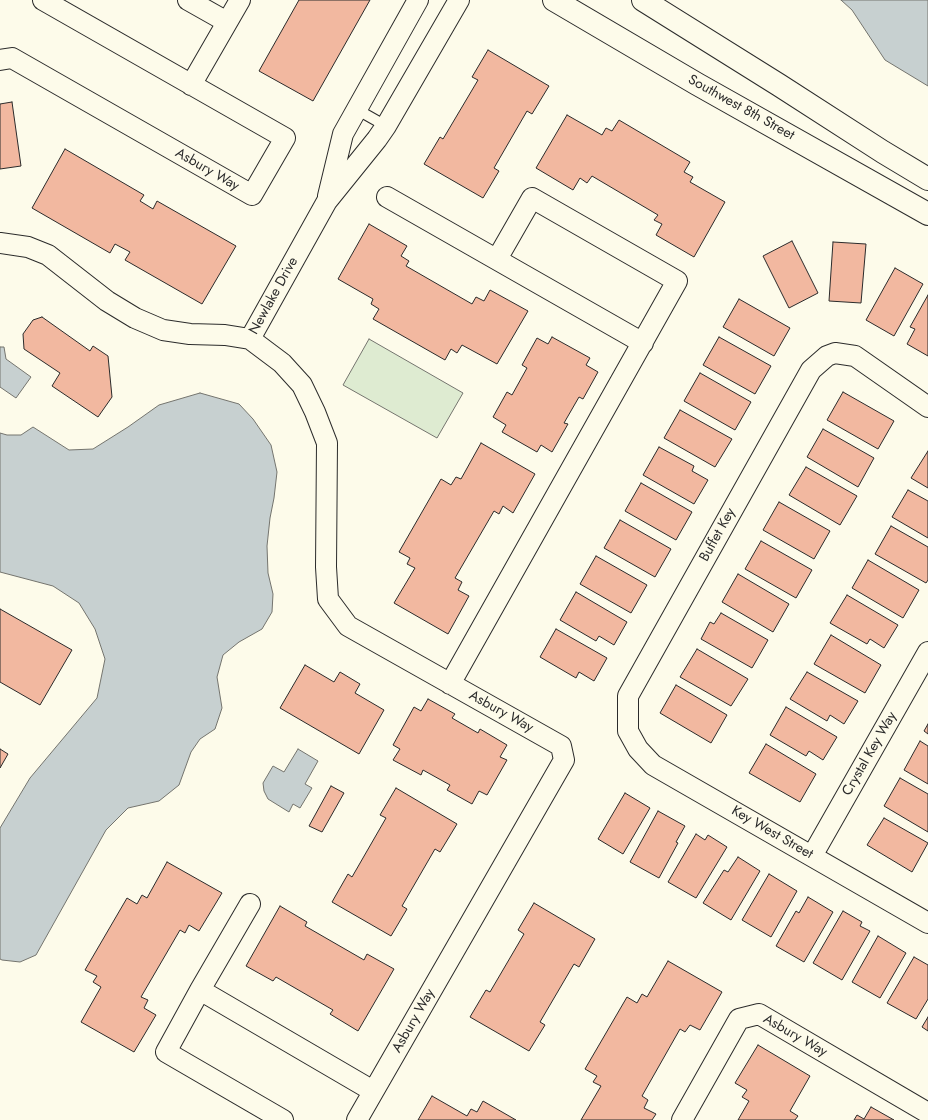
<!DOCTYPE html>
<style>
body{margin:0}
canvas{display:block;background:#fdfbea}
</style>
<canvas width="928" height="1120"></canvas>
<script>
const c = document.querySelector('canvas').getContext('2d');
c.lineJoin = 'round';
function fillPath(path, color) { c.fillStyle = color; c.fill(path, 'evenodd'); }
const toPath = rows => new Path2D(rows.map(r => 'M' + r).join(''));
function strokePath(path, color, width, dash) { c.strokeStyle = color; c.lineWidth = width; c.lineCap = dash ? 'butt' : 'round'; c.setLineDash(dash || []); c.stroke(path); }
function write(font, color, halo, rows, align = 'center') {
  c.font = font + ' Jost,sans-serif'; c.lineWidth = 3; c.setLineDash([]); c.textBaseline = 'middle'; c.strokeStyle = halo; c.fillStyle = color; for (const [text, x, y, turn = 0] of rows) {
    c.save(); c.translate(x, y); c.rotate((+turn || 0) * Math.PI / 180); c.textAlign = isNaN(turn) ? turn : align; if (halo) c.strokeText(text, 0, 0); c.fillText(text, 0, 0); c.restore();
  }
}
const green = toPath([
 [369,339,463,393,437,438,343,385,369,339]
]);
const water = toPath([
 [841,0,928,0,928,86,885,60,852,10,841,0],
 [0,347,4,347,6,359,31,377,16,398,0,387,0,347],
 [200,393,239,404,253,419,271,445,277,472,274,498,270,518,267,546,268,573,273,594,272,612,262,629,239,642,223,655,217,677,222,708,215,729,200,739,191,752,179,785,159,801,128,808,106,830,36,955,20,962,2,960,0,959,0,828,30,778,97,698,105,659,95,629,79,603,53,586,0,572,0,433,7,435,21,435,33,427,69,450,93,449,128,427,159,405,200,393],
 [298,749,318,761,305,784,312,788,300,808,293,804,289,812,268,799,264,791,263,783,273,766,284,772,298,749]
]);
const building = toPath([
 [299,0,370,0,313,101,259,71,299,0],
 [488,50,549,86,532,114,527,111,494,168,499,171,483,198,424,164,440,137,443,139,478,80,472,77,488,50],
 [12,102,21,166,0,169,0,104,12,102],
 [567,115,602,135,606,128,612,131,619,120,690,162,684,172,693,177,690,182,725,202,694,257,656,235,662,224,654,220,658,215,592,176,587,183,580,178,573,190,536,168,567,115],
 [65,149,144,195,140,201,153,209,157,201,236,246,202,304,125,260,130,252,115,244,110,253,32,208,65,149],
 [369,224,407,246,401,256,409,261,406,266,472,304,476,297,484,301,490,290,528,311,497,364,462,345,457,353,451,349,445,360,373,319,379,309,371,304,373,299,338,279,369,224],
 [792,241,818,293,789,308,763,256,792,241],
 [833,242,866,244,861,303,829,301,833,242],
 [895,268,923,284,894,336,866,320,895,268],
 [928,295,928,356,907,344,915,329,910,327,928,295],
 [739,299,790,328,774,356,723,327,739,299],
 [42,317,90,351,93,346,108,356,112,397,98,417,52,386,60,373,24,349,23,334,33,320,42,317],
 [552,337,590,358,586,365,598,372,583,399,579,397,564,423,568,424,552,452,541,445,537,452,502,432,506,425,493,417,507,392,512,395,527,368,522,365,537,338,548,344,552,337],
 [719,337,771,366,755,394,703,365,719,337],
 [700,373,751,402,735,430,684,401,700,373],
 [843,392,894,421,878,449,827,420,843,392],
 [680,410,732,439,715,467,664,438,680,410],
 [823,429,874,458,858,487,807,457,823,429],
 [481,443,535,474,513,513,503,506,499,514,494,511,455,578,462,582,458,590,469,596,448,634,394,603,415,568,407,564,410,558,399,552,441,479,451,485,456,477,461,479,481,443],
 [659,447,694,466,692,471,708,480,694,504,643,475,659,447],
 [928,451,928,488,911,478,928,451],
 [806,467,857,496,840,525,789,495,806,467],
 [641,483,692,512,676,540,625,511,641,483],
 [908,490,928,501,928,538,892,517,908,490],
 [779,502,830,531,814,559,763,530,779,502],
 [620,520,671,549,655,577,604,548,620,520],
 [891,526,928,547,928,580,926,583,875,554,891,526],
 [761,541,812,570,796,598,745,569,761,541],
 [596,556,647,585,631,613,580,584,596,556],
 [868,560,919,590,903,618,852,588,868,560],
 [738,574,789,604,773,632,722,602,738,574],
 [576,592,627,622,614,645,599,636,596,641,560,620,576,592],
 [847,595,898,625,884,648,870,639,867,644,830,623,847,595],
 [0,609,72,650,40,705,0,682,0,609],
 [721,613,768,640,752,668,701,639,710,622,714,624,721,613],
 [556,629,607,658,594,681,579,672,576,678,540,657,556,629],
 [831,635,881,665,865,693,814,664,831,635],
 [697,649,748,679,731,706,680,677,697,649],
 [305,665,334,682,340,672,360,684,355,693,384,710,359,754,280,708,305,665],
 [807,672,858,701,844,724,830,715,827,721,790,699,807,672],
 [676,685,727,715,711,743,660,713,676,685],
 [428,699,455,714,452,718,478,733,480,729,507,745,500,757,507,760,487,795,479,791,472,804,447,790,450,785,423,770,421,775,393,760,400,749,393,745,414,707,421,711,428,699],
 [786,707,837,737,823,760,809,751,806,756,770,735,786,707],
 [928,724,928,734,924,731,928,724],
 [920,741,928,746,928,784,904,770,920,741],
 [766,744,816,774,800,802,749,773,766,744],
 [0,749,8,754,0,768,0,749],
 [900,778,928,794,928,832,884,806,900,778],
 [331,786,344,793,322,832,309,826,331,786],
 [396,788,457,824,440,852,435,849,402,906,407,909,391,936,332,902,348,874,352,877,386,818,380,815,396,788],
 [625,793,650,808,623,854,598,839,625,793],
 [658,811,685,826,676,842,678,843,659,878,630,862,658,811],
 [884,818,928,843,912,872,867,845,884,818],
 [696,834,705,840,708,835,727,847,696,898,668,882,696,834],
 [738,857,760,871,731,920,703,903,724,870,728,872,738,857],
 [167,862,222,893,199,931,189,925,185,933,180,930,141,997,148,1000,144,1008,156,1015,134,1052,81,1022,101,987,93,982,97,976,85,970,127,898,137,904,142,895,147,898,167,862],
 [769,874,797,891,771,937,742,920,769,874],
 [808,897,833,912,804,962,776,946,796,911,799,913,808,897],
 [534,903,595,939,579,967,574,964,540,1022,545,1025,529,1051,470,1017,486,990,490,992,524,934,518,930,534,903],
 [280,906,307,922,305,926,364,960,367,954,394,969,358,1031,330,1014,333,1010,276,977,273,981,246,966,280,906],
 [843,911,862,922,860,926,870,931,842,980,813,963,843,911],
 [878,936,906,953,880,998,852,982,878,936],
 [914,957,928,965,928,999,916,1019,887,1003,914,957],
 [668,961,722,992,700,1030,690,1025,685,1032,680,1029,642,1096,648,1100,644,1108,656,1114,652,1120,581,1120,601,1086,593,1082,597,1076,585,1069,627,997,637,1003,642,994,647,997,668,961],
 [928,1017,928,1031,922,1027,928,1017],
 [758,1045,810,1076,790,1111,798,1116,795,1120,738,1120,749,1101,742,1097,747,1090,735,1083,758,1045],
 [432,1096,467,1116,471,1109,477,1112,483,1101,516,1120,418,1120,432,1096],
 [871,1107,894,1120,854,1120,857,1115,864,1119,871,1107]
]);
const service = toPath([
 [356,109,386,126]
]);
const minor = toPath([
 [188,0,227,22],
 [0,60,12,58,252,195,285,138,43,0],
 [191,85,240,0],
 [328,196,343,134,418,0],
 [387,197,643,343],
 [0,243,28,247,48,255,107,301,135,318,163,330,190,334,225,335,250,339,282,363,302,385,315,412,327,443,326,567,328,599,348,626,561,746,564,760,357,1120],
 [250,339,327,201,377,139,386,126,459,0],
 [928,407,855,356,835,353,827,356,811,370,628,696,628,731,638,749,653,765,928,923],
 [450,684,677,281,532,198,497,259],
 [812,856,928,652],
 [200,990,250,904],
 [283,1120,166,1052,200,990,373,1091],
 [682,1120,739,1019,759,1014,928,1113]
]);
const tertiary = toPath([
 [554,0,697,84,928,214],
 [643,0,779,85,883,152,928,179]
]);
const streetNames = [
 ["Southwest 8th Street",741,108,29],
 ["Asbury Way",207,170,30],
 ["Newlake Drive",274,296,-61],
 ["Buffet Key",718,535,-61],
 ["Asbury Way",501,712,29],
 ["Crystal Key Way",870,754,-60],
 ["Key West Street",772,833,30],
 ["Asbury Way",414,1021,-60],
 ["Asbury Way",795,1036,30]
];
fillPath(green, '#deebd1');
strokePath(green, '#74746e', 1);
fillPath(water, '#c7d0d0');
strokePath(water, '#74746e', 1);
fillPath(building, '#f2b8a0');
strokePath(building, '#2b2b2b', 1);
strokePath(service, '#2b2b2b', 12);
strokePath(minor, '#2b2b2b', 22);
strokePath(tertiary, '#2b2b2b', 24);
strokePath(service, '#fdfbea', 10);
strokePath(minor, '#fdfbea', 20);
strokePath(tertiary, '#fdfbea', 22);
write('14px', '#2b2b2b', '#fdfbea', streetNames);
</script>
